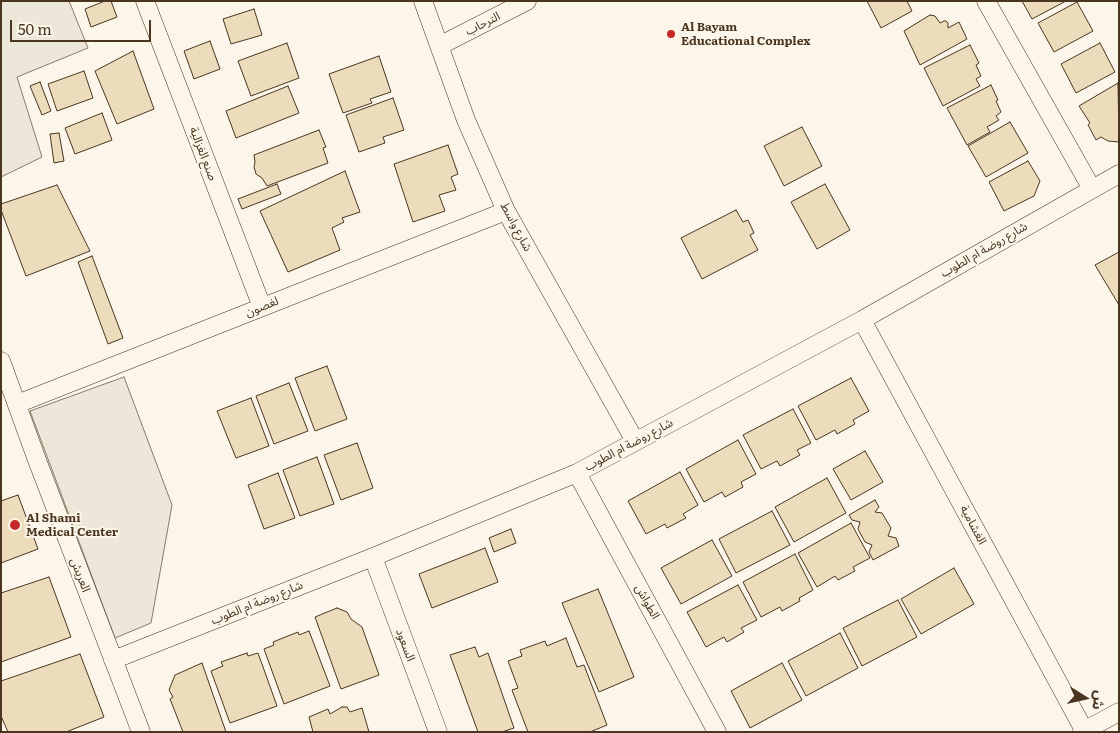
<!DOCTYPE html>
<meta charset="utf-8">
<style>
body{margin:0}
#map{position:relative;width:1120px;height:733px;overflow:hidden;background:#fbf6e9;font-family:Literata,"Noto Sans Arabic",serif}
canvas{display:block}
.frame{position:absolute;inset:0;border:2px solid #4a3520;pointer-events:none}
.north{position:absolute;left:1060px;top:673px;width:50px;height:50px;-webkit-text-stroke:4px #fbf6e9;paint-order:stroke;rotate:100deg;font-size:14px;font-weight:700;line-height:20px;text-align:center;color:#4a3520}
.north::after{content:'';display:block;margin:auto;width:18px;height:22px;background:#4a3520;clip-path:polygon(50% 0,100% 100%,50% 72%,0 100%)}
.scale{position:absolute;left:10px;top:20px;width:141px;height:22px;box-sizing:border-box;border:2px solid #4a3520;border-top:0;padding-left:6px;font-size:15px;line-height:18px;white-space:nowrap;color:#4a3520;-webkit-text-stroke:4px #fbf6e9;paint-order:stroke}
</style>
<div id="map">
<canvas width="1120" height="733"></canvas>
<div class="frame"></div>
<div class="north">ش</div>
<div class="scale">50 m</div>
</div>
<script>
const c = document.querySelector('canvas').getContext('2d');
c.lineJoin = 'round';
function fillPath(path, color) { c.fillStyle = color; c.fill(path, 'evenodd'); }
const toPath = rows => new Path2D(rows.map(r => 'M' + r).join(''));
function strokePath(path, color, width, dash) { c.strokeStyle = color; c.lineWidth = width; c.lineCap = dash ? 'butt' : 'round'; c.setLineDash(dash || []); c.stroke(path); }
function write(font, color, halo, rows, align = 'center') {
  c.font = font + ' Literata,"Noto Sans Arabic",serif'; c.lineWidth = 4; c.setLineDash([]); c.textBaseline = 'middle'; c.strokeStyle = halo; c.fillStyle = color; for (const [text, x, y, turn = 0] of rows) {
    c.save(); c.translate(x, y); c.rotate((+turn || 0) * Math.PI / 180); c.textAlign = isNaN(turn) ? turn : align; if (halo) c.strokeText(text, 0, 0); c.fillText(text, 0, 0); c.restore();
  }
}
const parking = toPath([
 [1,1,69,1,88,48,17,77,42,157,1,177,1,1],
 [124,377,172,505,151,623,115,638,30,411,124,377]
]);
const building = toPath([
 [105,1,111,1,117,17,91,27,85,9,105,1],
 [867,1,907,1,912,11,881,28,867,1],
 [1022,1,1066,1,1032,19,1022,1],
 [1077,2,1093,31,1054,52,1038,23,1077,2],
 [254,9,262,35,231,44,223,19,254,9],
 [930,15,935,16,940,23,944,21,946,21,948,23,948,28,959,22,967,39,920,65,904,31,930,15],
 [210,41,220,69,194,79,184,51,210,41],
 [287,43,299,78,251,96,238,61,287,43],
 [1100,43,1115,72,1076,93,1061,64,1100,43],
 [970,45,979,63,976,65,981,76,976,79,980,86,943,106,924,68,970,45],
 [133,51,154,109,117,124,95,71,133,51],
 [379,56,391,92,370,99,372,103,343,113,329,74,379,56],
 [84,71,93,98,57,111,48,84,84,71],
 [40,82,51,111,42,115,30,86,40,82],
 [1118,83,1119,142,1108,141,1101,137,1096,140,1088,125,1090,123,1079,106,1118,83],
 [991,85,998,100,996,101,1001,112,996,116,999,120,987,127,990,132,967,145,947,108,991,85],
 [288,86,299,113,236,138,226,111,288,86],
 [393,98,404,130,383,137,385,143,359,152,346,115,393,98],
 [102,113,112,140,75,154,65,128,102,113],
 [1010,122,1028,153,986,177,968,146,1010,122],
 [802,127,822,166,784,186,764,146,802,127],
 [319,130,326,147,323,148,328,163,267,186,262,178,256,174,254,167,255,162,254,155,319,130],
 [59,133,64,161,54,163,50,134,59,133],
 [448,145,458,174,451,177,456,190,439,195,445,211,413,222,394,164,448,145],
 [1028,161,1040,181,1034,196,1004,211,989,182,1028,161],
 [345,171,360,212,342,218,344,222,332,228,340,250,288,272,260,211,345,171],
 [277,184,281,194,242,209,238,199,277,184],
 [825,184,850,230,817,249,791,202,825,184],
 [57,185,90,251,26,276,1,210,1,204,57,185],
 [736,210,743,222,748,220,754,233,750,235,758,250,702,279,681,238,736,210],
 [1119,252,1119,305,1095,265,1119,252],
 [92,256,123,338,108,344,78,262,92,256],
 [327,366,347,419,315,431,295,378,327,366],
 [851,378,869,411,853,420,855,424,837,434,835,430,816,440,798,406,851,378],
 [289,383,308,431,274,444,256,396,289,383],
 [251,398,269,446,236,458,217,411,251,398],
 [793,409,811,443,797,450,800,455,780,466,777,461,761,469,743,435,793,409],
 [738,440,756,474,741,482,743,487,725,497,722,492,704,502,686,469,738,440],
 [357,443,373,488,341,500,324,455,357,443],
 [865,451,883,482,851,500,833,469,865,451],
 [317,457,334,504,300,516,283,470,317,457],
 [680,472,698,505,683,514,686,518,667,528,665,524,646,534,628,501,680,472],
 [278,473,295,518,264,529,248,485,278,473],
 [827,478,846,513,794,542,775,507,827,478],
 [18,495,38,549,1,563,1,501,18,495],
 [875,500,879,507,875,512,882,513,891,528,888,536,896,538,899,546,873,560,869,552,872,545,865,542,858,529,860,522,852,520,849,515,875,500],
 [772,511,790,545,736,573,719,539,772,511],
 [851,523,870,558,853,567,855,571,838,580,835,576,817,587,798,553,851,523],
 [511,529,516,543,494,552,489,538,511,529],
 [712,540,732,576,681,604,661,568,712,540],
 [485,548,498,582,432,608,419,574,485,548],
 [795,554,813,590,799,598,800,601,782,611,780,607,761,617,743,582,795,554],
 [954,568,974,604,921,634,901,599,954,568],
 [49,577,71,637,1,662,1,593,49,577],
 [738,585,757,620,741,628,744,632,727,642,724,637,706,647,687,612,738,585],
 [598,589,634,677,599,692,562,603,598,589],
 [898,600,917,637,862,666,843,628,898,600],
 [337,608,347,612,351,619,362,627,379,675,341,689,315,617,337,608],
 [309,631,330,686,284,704,264,649,274,645,273,642,298,632,299,635,309,631],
 [840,633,858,668,806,696,788,661,840,633],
 [566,638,577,667,584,665,607,725,590,732,528,732,512,690,518,688,508,661,522,656,520,650,545,641,547,646,566,638],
 [475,647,479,657,488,653,514,728,502,732,478,732,450,655,475,647],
 [247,653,248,656,258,653,277,706,230,723,211,671,223,666,221,662,247,653],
 [80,654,104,717,66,732,8,732,1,716,1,681,80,654],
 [202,663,226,732,183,732,170,699,173,697,169,690,175,675,202,663],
 [782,663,802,700,750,728,731,691,782,663],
 [342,707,347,707,350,712,362,708,369,732,313,732,309,717,328,709,330,714,342,707]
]);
const minor = toPath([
 [145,1,262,307],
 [423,1,466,120,506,211,635,441],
 [986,1,1092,189],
 [439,46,527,1],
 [862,320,1084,730],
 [1,361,37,460,141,732],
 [17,404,506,211],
 [577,473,717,732],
 [373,557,438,732],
 [113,660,373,557,577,473,862,320,1119,174],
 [1082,732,1119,712]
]);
const markers = [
 [671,34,5,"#c62828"],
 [15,525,6,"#c62828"]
];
const streetNames = [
 ["الترحاب",483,24,-27],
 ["صنع الغزالية",203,154,69],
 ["شارع واسط",516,227,62],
 ["شارع روضة ام الطوب",984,250,-30],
 ["لغصون",262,307,-22],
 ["شارع روضة ام الطوب",629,445,-28],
 ["الغشامية",973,525,62],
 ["العريش",80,575,69],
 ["الطواش",647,602,61],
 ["شارع روضة ام الطوب",257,603,-22],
 ["السعود",405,645,69]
];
const poiNames = [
 ["Al Bayam",681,27],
 ["Educational Complex",681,41],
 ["Al Shami",26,518],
 ["Medical Center",26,532]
];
fillPath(parking, '#ede7d9');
strokePath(parking, '#887966', 1);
fillPath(building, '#ecdcbc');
strokePath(building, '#4a3520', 1);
strokePath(minor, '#4a3520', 19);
strokePath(minor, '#fbf6e9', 18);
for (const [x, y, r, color] of markers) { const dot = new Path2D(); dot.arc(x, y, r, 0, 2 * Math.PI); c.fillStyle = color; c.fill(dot); strokePath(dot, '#fbf6e9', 2); }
write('12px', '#4a3520', '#fbf6e9', streetNames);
write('bold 12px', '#4a3520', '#fbf6e9', poiNames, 'left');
</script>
